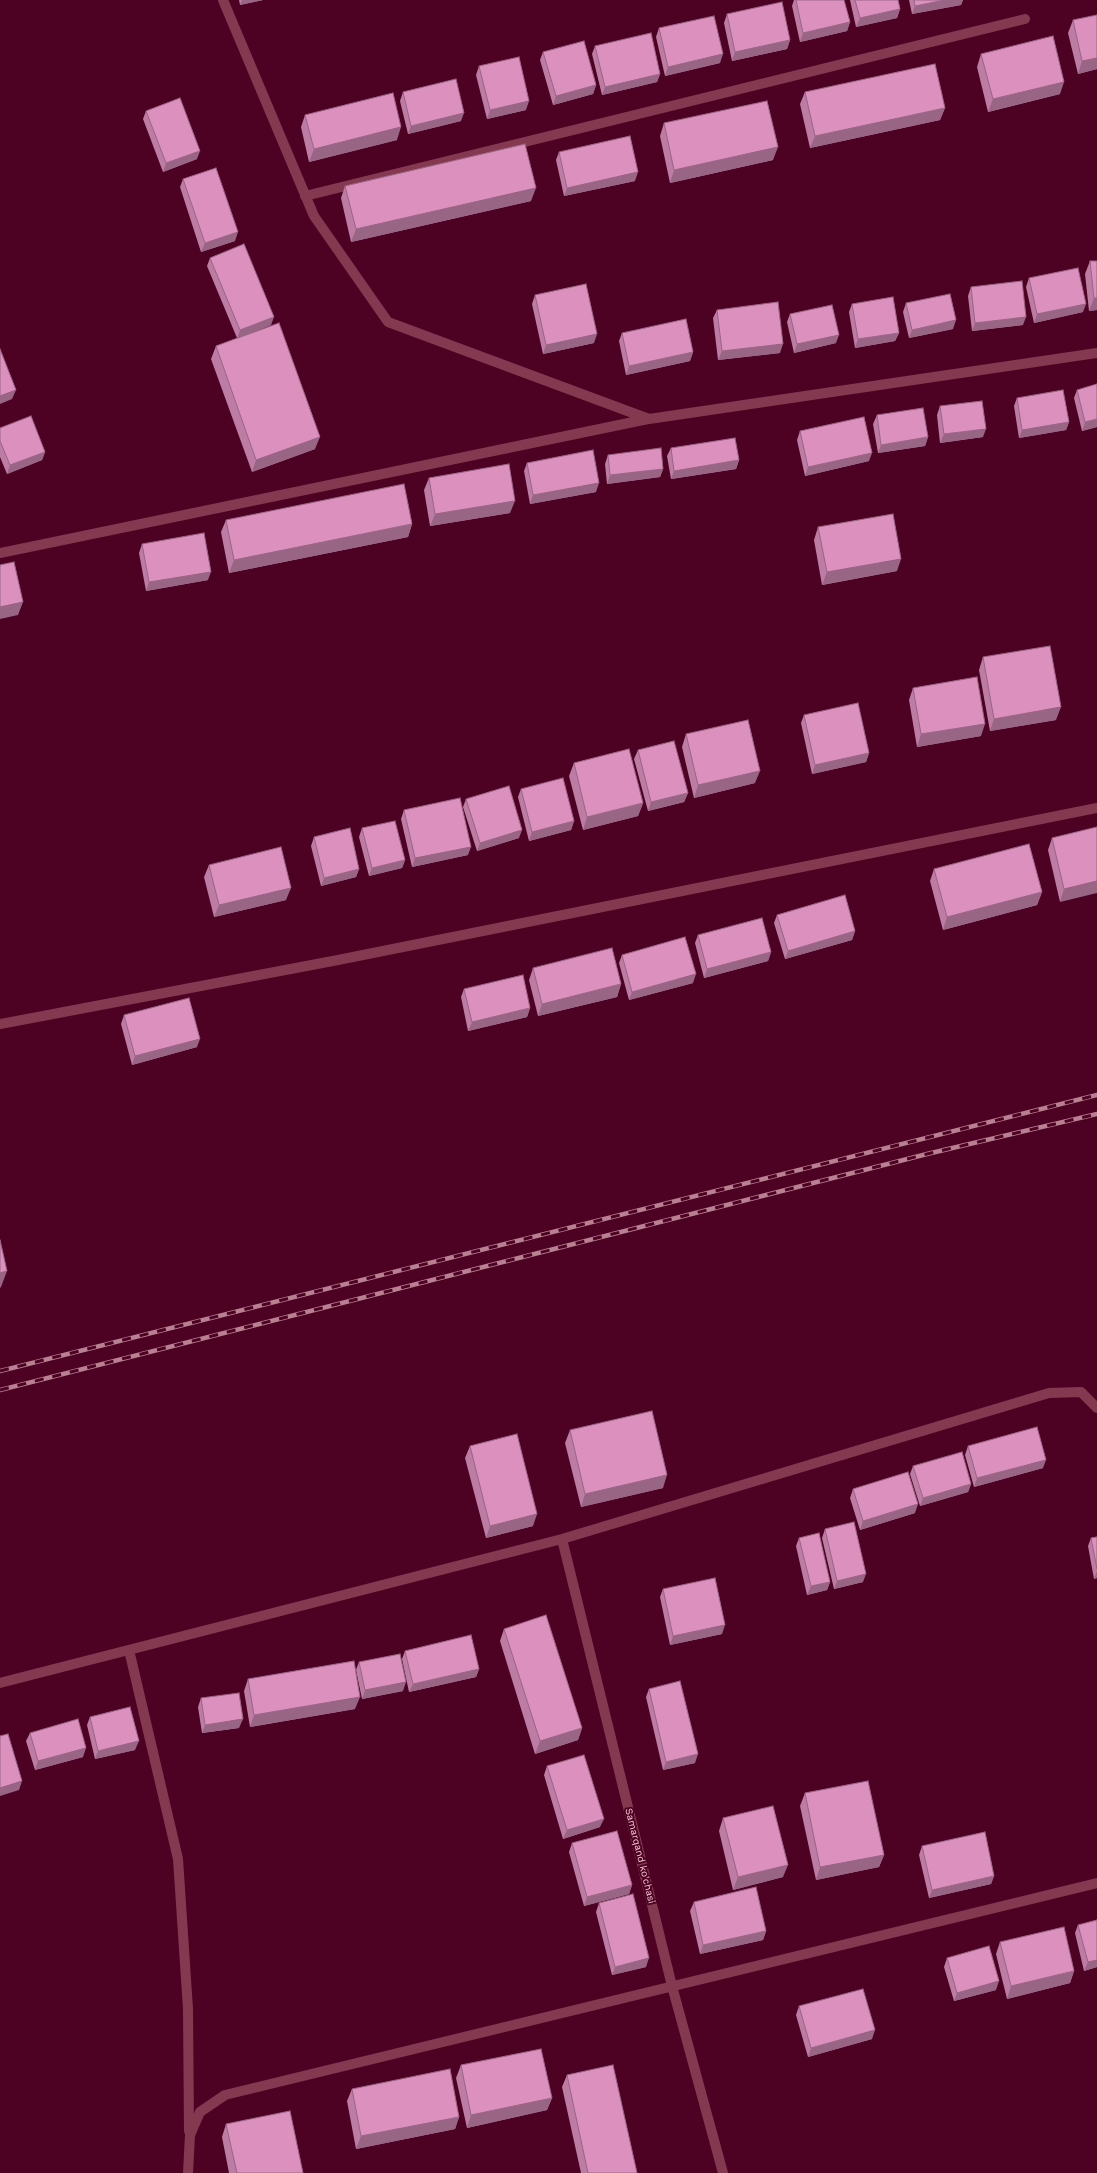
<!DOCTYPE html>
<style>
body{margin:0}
canvas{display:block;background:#4d0223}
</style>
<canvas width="1097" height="2173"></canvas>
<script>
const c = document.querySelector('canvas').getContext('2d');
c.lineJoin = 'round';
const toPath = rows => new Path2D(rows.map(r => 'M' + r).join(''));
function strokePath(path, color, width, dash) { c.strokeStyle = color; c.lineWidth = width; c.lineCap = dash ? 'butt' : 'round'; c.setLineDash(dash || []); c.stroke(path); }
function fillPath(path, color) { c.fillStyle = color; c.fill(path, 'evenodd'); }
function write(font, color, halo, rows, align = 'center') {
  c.font = font + ' "Work Sans",sans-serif'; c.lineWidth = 4; c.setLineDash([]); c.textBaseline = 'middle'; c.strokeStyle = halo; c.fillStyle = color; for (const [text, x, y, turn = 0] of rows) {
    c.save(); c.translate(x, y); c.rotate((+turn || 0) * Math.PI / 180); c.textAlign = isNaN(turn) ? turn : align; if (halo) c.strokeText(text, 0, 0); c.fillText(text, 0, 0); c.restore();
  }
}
const minor = toPath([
 [223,0,314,216,388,322,649,419,1097,353],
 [305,196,1025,19],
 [0,553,648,419],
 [0,1024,338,960,1097,808],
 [562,1539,672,1986,723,2173],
 [129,1650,178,1859,188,2009,189,2131],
 [0,1683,562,1539,1049,1393,1081,1392,1097,1408],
 [188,2173,190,2135,200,2112,225,2095,1097,1883]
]);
const rail = toPath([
 [0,1371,1097,1095],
 [0,1390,927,1154,1097,1114]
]);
const wall = toPath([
 [239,0,263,0,240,5],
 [794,0,844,0,850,22,847,31,800,42,792,6],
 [850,0,898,0,900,9,897,18,856,27],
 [909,0,963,0,961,5,912,14],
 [727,14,790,40,787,49,732,61,724,23],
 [1073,20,1097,69,1078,74,1068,33],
 [659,28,720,63,665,76,656,37],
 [595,46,660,74,657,82,602,95,592,54],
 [543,52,596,85,593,94,553,105,540,60],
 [981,54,1060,94,988,112,977,67],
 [479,66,526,110,487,119,476,75],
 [403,92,461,121,408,134,400,101],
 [805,92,945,108,940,120,810,148,800,104],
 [146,111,197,159,163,172,143,119],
 [305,115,397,140,309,162,301,127],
 [664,123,773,160,670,183,660,136],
 [559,152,635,181,564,196,556,160],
 [183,179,235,241,201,252,180,187],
 [345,186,531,201,351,242,341,198],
 [210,258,271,325,251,333,315,449,252,472,211,359,216,346,237,338,207,266],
 [1090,261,1097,310,1089,311,1085,274],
 [1029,278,1083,312,1034,323,1026,287],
 [971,287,1023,325,972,331,968,296],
 [535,295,594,343,543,354,532,304],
 [906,303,953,329,909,338,903,312],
 [852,304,899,333,895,341,855,348,849,312],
 [717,310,780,353,718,360,713,318],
 [790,314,836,343,794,353,787,322],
 [622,333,693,352,690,361,626,375,619,341],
 [1097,384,1097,427,1082,431,1074,398,1077,390],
 [1017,398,1069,422,1066,430,1019,438,1014,406],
 [940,406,983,437,940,443,937,415],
 [877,415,928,437,925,446,878,453,873,424],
 [0,428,45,452,42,460,7,474,0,457],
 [800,431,869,461,805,476,797,440],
 [671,448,739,460,736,469,671,479,667,456],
 [608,455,663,469,660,477,607,484,605,464],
 [527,463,596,492,530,504,524,471],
 [429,478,510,513,430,526,424,490],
 [226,520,412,524,408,537,229,573,221,532],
 [818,527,897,571,822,585,814,540],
 [142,544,208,580,146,591,139,553],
 [983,657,1056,720,990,731,979,670],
 [913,688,981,736,917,747,909,700],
 [804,715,869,753,866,762,812,774,801,723],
 [686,734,755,783,694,798,682,747],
 [638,750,688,793,684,802,648,811,634,759],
 [574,763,643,803,638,816,583,830,569,776],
 [521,789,574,821,571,830,529,841,518,797],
 [466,799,519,838,477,851,463,807],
 [404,810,468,855,412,867,401,819],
 [1097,827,1060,902,1048,850,1052,838],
 [362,828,405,860,402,868,369,876,359,837],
 [314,837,359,869,356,877,321,886,311,846],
 [209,865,286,900,214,917,204,877],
 [934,869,1042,892,1037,905,943,930,930,881],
 [777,915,855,931,852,940,785,959,774,923],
 [698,935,771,952,768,961,704,978,695,943],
 [622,955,693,983,629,1000,619,963],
 [533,968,621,984,617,997,538,1016,529,980],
 [464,989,530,1008,527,1017,468,1031,461,997],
 [124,1015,197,1047,132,1065,121,1024],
 [570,1430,663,1488,581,1507,565,1443],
 [470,1446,533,1526,486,1538,465,1458],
 [968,1446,1043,1468,974,1487,965,1455],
 [913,1466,971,1484,968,1492,920,1506,910,1474],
 [853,1489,915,1513,860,1530,850,1498],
 [825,1529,863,1582,834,1589,822,1538],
 [1097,1537,1097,1578,1094,1579,1088,1546,1091,1538],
 [799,1538,830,1582,827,1590,807,1595,796,1546],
 [663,1589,722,1634,670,1645,660,1597],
 [504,1629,582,1728,578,1740,535,1754,500,1641],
 [405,1651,479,1669,476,1677,409,1692,402,1659],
 [359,1662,403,1691,362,1699,356,1670],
 [248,1679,355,1709,250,1727,244,1691],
 [649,1689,695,1763,663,1770,646,1697],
 [201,1698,239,1728,202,1733,198,1707],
 [90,1717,135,1750,95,1759,87,1725],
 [30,1733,83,1757,35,1770,26,1741],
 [547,1766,600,1827,563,1839,544,1775],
 [805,1793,884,1855,879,1867,816,1880,800,1806],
 [723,1818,783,1877,733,1890,719,1831],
 [572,1843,632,1885,629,1894,584,1906,569,1852],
 [922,1846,994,1876,991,1884,929,1898,919,1855],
 [694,1902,766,1931,763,1940,700,1954,690,1911],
 [599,1903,646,1967,612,1975,596,1912],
 [1078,1925,1097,1967,1084,1971,1075,1933],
 [1000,1942,1074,1971,1070,1983,1007,1999,996,1954],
 [947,1958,996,1990,954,2001,944,1967],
 [799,2006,872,2039,808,2057,796,2015],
 [461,2065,552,2098,547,2110,467,2128,456,2078],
 [567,2075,637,2173,581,2173,562,2087],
 [352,2089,459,2117,455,2129,356,2149,347,2101],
 [226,2124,303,2173,229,2173,222,2137]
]);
const shadedWall = toPath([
 [242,0,263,0,240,5],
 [945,0,963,0,961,5,912,14,915,6],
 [900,9,897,18,856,27,860,18],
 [850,22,847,31,800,42,803,33],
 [790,40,787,49,732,61,735,52],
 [723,54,720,63,665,76,668,67],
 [1097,58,1097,69,1078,74,1082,61],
 [660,74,657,82,602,95,605,87],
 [1064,82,1060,94,988,112,993,99],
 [596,85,593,94,553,105,556,96],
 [529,101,526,110,487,119,490,110],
 [945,108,940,120,810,148,815,136],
 [464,113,461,121,408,134,411,126],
 [401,127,397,140,309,162,314,149],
 [778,147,773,160,670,183,674,170],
 [200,151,197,159,163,172,166,163],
 [638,172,635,181,564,196,567,188],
 [536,188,531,201,351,242,356,229],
 [238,232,235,241,201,252,205,243],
 [1094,298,1097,298,1097,310,1089,311],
 [1086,304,1083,312,1034,323,1037,314],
 [274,317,271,325,237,339,240,330],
 [1026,317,1023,325,972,331,975,323],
 [956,320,953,329,909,338,912,330],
 [899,333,895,341,855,348,858,339],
 [597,334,594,343,543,354,546,345],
 [839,335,836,343,794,353,797,344],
 [783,344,780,353,718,360,722,351],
 [693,352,690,361,626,375,629,366],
 [16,390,12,399,0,404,0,396],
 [1097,419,1097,427,1082,431,1085,422],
 [1069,422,1066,430,1019,438,1022,430],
 [986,429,983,437,940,443,944,434],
 [320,437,315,449,252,472,256,460],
 [928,437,925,446,878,453,881,445],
 [45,452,42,460,7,474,10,465],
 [872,453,869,461,805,476,808,467],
 [739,460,736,469,671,479,674,471],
 [663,469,660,477,607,484,610,475],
 [599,483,596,492,530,504,533,495],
 [515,501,510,513,430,526,435,514],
 [412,524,408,537,229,573,234,560],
 [901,559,897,571,822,585,827,572],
 [211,572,208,580,146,591,149,582],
 [23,602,18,615,0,619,0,607],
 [1061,707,1056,720,990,731,994,719],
 [985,724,981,736,917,747,921,734],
 [869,753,866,762,812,774,815,765],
 [760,771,755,783,694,798,698,785],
 [688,793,684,802,648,811,651,802],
 [643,803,638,816,583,830,587,817],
 [574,821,571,830,529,841,532,832],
 [522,830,519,838,477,851,480,843],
 [471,847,468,855,412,867,415,858],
 [405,860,402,868,369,876,372,868],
 [359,869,356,877,321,886,324,878],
 [1097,881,1097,893,1060,902,1064,889],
 [291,888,286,900,214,917,219,905],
 [1042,892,1037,905,943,930,947,917],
 [855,931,852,940,785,959,788,951],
 [771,952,768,961,704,978,707,969],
 [696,974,693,983,629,1000,632,992],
 [621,984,617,997,538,1016,542,1004],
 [530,1008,527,1017,468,1031,472,1022],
 [200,1039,197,1047,132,1065,135,1056],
 [7,1271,1,1287,0,1288,0,1273],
 [1046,1460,1043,1468,974,1487,977,1478],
 [667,1475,663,1488,581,1507,585,1494],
 [971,1484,968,1492,920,1506,923,1498],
 [918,1504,915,1513,860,1530,863,1521],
 [537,1514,533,1526,486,1538,490,1526],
 [1097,1571,1097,1578,1094,1579],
 [866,1574,863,1582,834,1589,837,1581],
 [830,1582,827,1590,807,1595,811,1586],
 [725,1625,722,1634,670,1645,673,1636],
 [479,1669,476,1677,409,1692,413,1684],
 [406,1682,403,1691,362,1699,365,1690],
 [360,1697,355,1709,250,1727,254,1715],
 [243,1719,239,1728,202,1733,205,1725],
 [582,1728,578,1740,535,1754,540,1741],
 [139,1741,135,1750,95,1759,98,1751],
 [86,1748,83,1757,35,1770,38,1761],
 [698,1754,695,1763,663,1770,666,1762],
 [22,1781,19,1790,0,1796,0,1788],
 [604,1819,600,1827,563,1839,567,1830],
 [884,1855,879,1867,816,1880,820,1867],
 [788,1865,783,1877,733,1890,738,1877],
 [994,1876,991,1884,929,1898,932,1890],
 [632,1885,629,1894,584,1906,587,1897],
 [766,1931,763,1940,700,1954,703,1945],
 [649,1958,646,1967,612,1975,615,1967],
 [1097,1960,1097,1967,1084,1971,1088,1962],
 [1074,1971,1070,1983,1007,1999,1011,1986],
 [999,1981,996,1990,954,2001,957,1993],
 [875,2030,872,2039,808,2057,811,2048],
 [552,2098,547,2110,467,2128,471,2115],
 [459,2117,455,2129,356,2149,361,2136]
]);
const building = toPath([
 [796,0,844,0,850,22,803,33,796,0],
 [855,0,898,0,900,9,860,18,855,0],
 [914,0,945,0,915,6,914,0],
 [782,2,790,40,735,52,727,14,782,2],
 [1097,15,1097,58,1082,61,1073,20,1097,15],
 [714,16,723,54,668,67,659,28,714,16],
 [651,33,660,74,605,87,595,46,651,33],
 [1053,36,1064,82,993,99,981,54,1053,36],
 [584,41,596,85,556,96,543,52,584,41],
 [519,57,529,101,490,110,479,66,519,57],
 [935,64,945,108,815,136,805,92,935,64],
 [456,79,464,113,411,126,403,92,456,79],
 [393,93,401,127,314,149,305,115,393,93],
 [180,98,200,151,166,163,146,111,180,98],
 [767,101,778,147,674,170,664,123,767,101],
 [630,136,638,172,567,188,559,152,630,136],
 [525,144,536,188,356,229,345,186,525,144],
 [216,168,238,232,205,243,183,179,216,168],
 [244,244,274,317,240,330,210,258,244,244],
 [1090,261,1097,261,1097,298,1094,298,1090,261],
 [1078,268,1086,304,1037,314,1029,278,1078,268],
 [1022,281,1026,317,975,323,971,287,1022,281],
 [586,284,597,334,546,345,535,295,586,284],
 [950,294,956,320,912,330,906,303,950,294],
 [893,297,899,333,858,339,852,304,893,297],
 [778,302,783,344,722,351,717,310,778,302],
 [832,305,839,335,797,344,790,314,832,305],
 [686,319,693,352,629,366,622,333,686,319],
 [279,323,320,437,256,460,216,346,279,323],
 [0,349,16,390,0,396,0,349],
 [1097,384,1097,419,1085,422,1077,390,1097,384],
 [1063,390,1069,422,1022,430,1017,398,1063,390],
 [982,401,986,429,944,434,940,406,982,401],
 [923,408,928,437,881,445,877,415,923,408],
 [31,416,45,452,10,465,0,441,0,428,31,416],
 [864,417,872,453,808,467,800,431,864,417],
 [735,438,739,460,674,471,671,448,735,438],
 [661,448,663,469,610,475,608,455,661,448],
 [593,450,599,483,533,495,527,463,593,450],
 [509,464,515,501,435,514,429,478,509,464],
 [404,484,412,524,234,560,226,520,404,484],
 [893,514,901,559,827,572,818,527,893,514],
 [204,533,211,572,149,582,142,544,204,533],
 [14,562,23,602,0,607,0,565,14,562],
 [1050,646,1061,707,994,719,983,657,1050,646],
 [977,677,985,724,921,734,913,688,977,677],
 [858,703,869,753,815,765,804,715,858,703],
 [748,720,760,771,698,785,686,734,748,720],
 [674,741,688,793,651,802,638,750,674,741],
 [629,749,643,803,587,817,574,763,629,749],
 [563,778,574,821,532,832,521,789,563,778],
 [509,786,522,830,480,843,466,799,509,786],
 [460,798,471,847,415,858,404,810,460,798],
 [395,821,405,860,372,868,362,828,395,821],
 [1097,827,1097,881,1064,889,1052,838,1097,827],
 [350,828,359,869,324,878,314,837,350,828],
 [1029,844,1042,892,947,917,934,869,1029,844],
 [281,847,291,888,219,905,209,865,281,847],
 [845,895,855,931,788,951,777,915,845,895],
 [762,918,771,952,707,969,698,935,762,918],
 [685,937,696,974,632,992,622,955,685,937],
 [612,948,621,984,542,1004,533,968,612,948],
 [523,975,530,1008,472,1022,464,989,523,975],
 [189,998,200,1039,135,1056,124,1015,189,998],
 [0,1240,7,1271,0,1273,0,1240],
 [652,1411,667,1475,585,1494,570,1430,652,1411],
 [1037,1427,1046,1460,977,1478,968,1446,1037,1427],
 [517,1434,537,1514,490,1526,470,1446,517,1434],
 [962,1452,971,1484,923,1498,913,1466,962,1452],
 [908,1472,918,1504,863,1521,853,1489,908,1472],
 [854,1522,866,1574,837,1581,825,1529,854,1522],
 [819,1533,830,1582,811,1586,799,1538,819,1533],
 [1097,1537,1097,1569,1091,1538,1097,1537],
 [715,1578,725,1625,673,1636,663,1589,715,1578],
 [546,1615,582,1728,540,1741,504,1629,546,1615],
 [471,1635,479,1669,413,1684,405,1651,471,1635],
 [400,1654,406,1682,365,1690,359,1662,400,1654],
 [354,1661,360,1697,254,1715,248,1679,354,1661],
 [680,1681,698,1754,666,1762,649,1689,680,1681],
 [239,1693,243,1719,205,1725,201,1698,239,1693],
 [130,1707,139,1741,98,1751,90,1717,130,1707],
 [78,1719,86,1748,38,1761,30,1733,78,1719],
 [8,1734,22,1781,0,1788,0,1736,8,1734],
 [584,1755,604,1819,567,1830,547,1766,584,1755],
 [868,1781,884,1855,820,1867,805,1793,868,1781],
 [773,1806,788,1865,738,1877,723,1818,773,1806],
 [617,1831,632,1885,587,1897,572,1843,617,1831],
 [985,1832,994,1876,932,1890,922,1846,985,1832],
 [756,1887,766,1931,703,1945,694,1902,756,1887],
 [633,1894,649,1958,615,1967,599,1903,633,1894],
 [1097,1920,1097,1960,1088,1962,1078,1925,1097,1920],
 [1064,1927,1074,1971,1011,1986,1000,1942,1064,1927],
 [989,1946,999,1981,957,1993,947,1958,989,1946],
 [863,1989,875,2030,811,2048,799,2006,863,1989],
 [541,2049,552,2098,471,2115,461,2065,541,2049],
 [613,2065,637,2173,588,2173,567,2075,613,2065],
 [450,2069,459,2117,361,2136,352,2089,450,2069],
 [290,2111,303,2173,237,2173,226,2124,290,2111]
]);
const streetNames = [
 ["Samarqand ko'chasi",640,1856,76]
];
strokePath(minor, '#853950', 10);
strokePath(rail, '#b98092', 4.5);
strokePath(rail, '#4d0223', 3, [9]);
fillPath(wall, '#bc7ca3');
fillPath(shadedWall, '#996585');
fillPath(building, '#db90be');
strokePath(building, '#996585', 1);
write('10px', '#f6c8d2', '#4d0223', streetNames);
</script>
